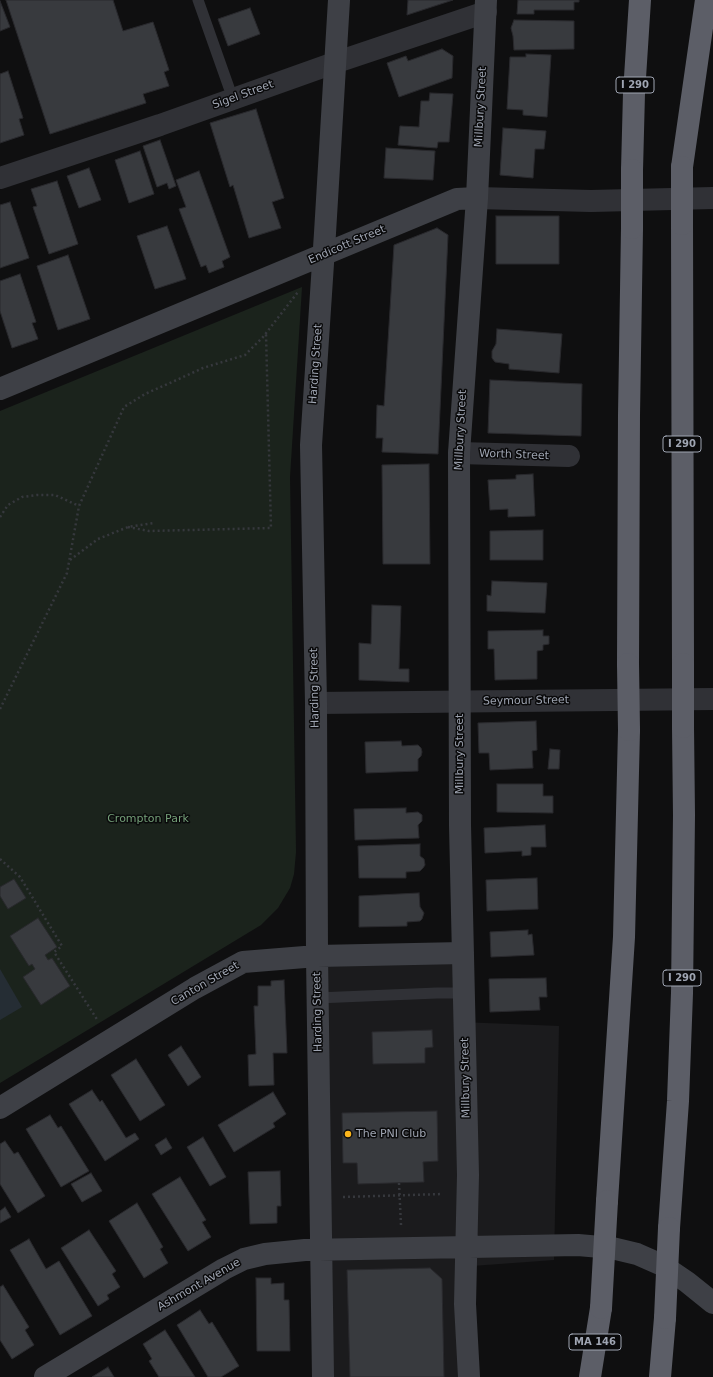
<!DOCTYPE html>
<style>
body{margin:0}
canvas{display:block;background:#0f0f10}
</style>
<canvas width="713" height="1377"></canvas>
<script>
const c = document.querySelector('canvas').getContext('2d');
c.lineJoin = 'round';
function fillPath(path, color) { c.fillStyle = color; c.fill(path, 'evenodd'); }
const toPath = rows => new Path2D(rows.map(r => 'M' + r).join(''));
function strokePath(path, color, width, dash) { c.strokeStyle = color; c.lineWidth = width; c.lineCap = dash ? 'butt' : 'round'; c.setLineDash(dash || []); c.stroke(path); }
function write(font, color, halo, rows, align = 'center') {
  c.font = font + ' "DejaVu Sans",sans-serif'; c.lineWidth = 3; c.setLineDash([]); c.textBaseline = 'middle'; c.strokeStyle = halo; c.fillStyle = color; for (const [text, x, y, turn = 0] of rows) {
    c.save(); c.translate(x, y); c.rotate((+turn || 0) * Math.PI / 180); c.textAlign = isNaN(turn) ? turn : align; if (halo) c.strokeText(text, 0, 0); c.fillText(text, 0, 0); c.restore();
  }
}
const built = toPath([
 [307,961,459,962,460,1022,559,1026,554,1260,458,1267,460,1377,317,1377]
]);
const green = toPath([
 [302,287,290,477,296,852,294,874,290,888,278,908,261,925,0,1083,0,411]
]);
const water = toPath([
 [0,969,22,1007,0,1020]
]);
const building = toPath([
 [6,0,113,0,123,31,153,22,169,70,164,72,169,86,143,94,146,103,50,134,6,0],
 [408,0,453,0,407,15,408,0],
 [518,0,579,0,579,2,574,2,574,10,534,10,534,14,517,14,518,0],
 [0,1,10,27,0,31,0,1],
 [250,8,260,34,228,46,218,19,250,8],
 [514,20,574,21,574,49,514,50,513,36,511,28,514,20],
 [442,49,453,56,452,78,399,97,387,63,406,56,408,61,442,49],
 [526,54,551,55,547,117,523,115,523,110,507,109,510,57,526,57,526,54],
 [8,71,23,118,19,119,24,135,0,143,0,74,8,71],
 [430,93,453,94,449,142,438,142,437,148,398,145,400,126,419,127,421,101,429,101,430,93],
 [256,109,284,198,272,202,281,228,249,238,233,185,230,187,210,123,256,109],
 [503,128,546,131,544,149,535,149,533,178,500,175,503,128],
 [160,140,176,186,169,189,167,183,157,187,143,146,160,140],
 [386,148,435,151,433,180,384,178,386,148],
 [140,151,154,194,129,203,115,160,140,151],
 [89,168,101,200,79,208,67,176,89,168],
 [199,171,230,257,222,261,224,267,209,273,206,265,201,267,179,209,186,207,176,180,199,171],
 [57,181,78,244,49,254,33,207,37,206,31,189,57,181],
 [10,202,29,258,0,268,0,205,10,202],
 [496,216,559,216,559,264,496,264,496,216],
 [167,226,186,279,155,289,137,236,167,226],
 [437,228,448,235,438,454,382,452,383,438,376,438,377,405,384,406,394,245,437,228],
 [68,255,90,319,58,330,37,266,68,255],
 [20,274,36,322,32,323,38,339,12,348,0,311,0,281,20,274],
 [497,329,562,334,559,373,509,369,509,364,495,362,492,358,492,351,496,344,497,329],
 [490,380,582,384,581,436,488,433,490,380],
 [429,464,430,564,383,564,382,465,429,464],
 [533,474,535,516,508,517,508,509,490,510,488,480,516,479,516,475,533,474],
 [543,530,543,560,490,560,490,531,543,530],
 [492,581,547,583,545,613,487,611,487,595,491,596,492,581],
 [372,605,401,606,399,669,409,669,409,682,359,680,359,643,371,644,372,605],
 [543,630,543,636,549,636,549,644,543,645,543,650,537,651,537,679,495,680,494,649,488,649,488,631,543,630],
 [536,721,537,750,532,751,533,768,490,770,489,753,479,753,478,723,536,721],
 [401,741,402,746,418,745,421,748,422,752,421,756,418,759,418,771,366,773,365,742,401,741],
 [550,749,560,750,559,769,548,769,550,749],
 [497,784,543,784,543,796,553,796,553,813,497,812,497,784],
 [406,808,406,813,418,812,422,815,422,821,418,825,419,838,355,840,354,809,406,808],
 [545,825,546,847,531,847,531,855,522,856,522,851,485,853,484,828,545,825],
 [420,844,420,856,424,859,425,865,423,868,420,871,406,872,406,878,359,878,358,846,420,844],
 [537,878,538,909,487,911,486,880,537,878],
 [14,879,26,898,8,909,0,896,0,887,14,879],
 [419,893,420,907,424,913,422,919,420,921,407,922,407,926,359,927,359,896,419,893],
 [38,918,57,947,45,955,48,960,52,958,70,986,41,1005,23,977,35,969,32,964,29,966,10,936,38,918],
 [528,930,528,935,532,934,534,955,491,957,490,932,528,930],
 [546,978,547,997,539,997,540,1010,490,1012,489,979,546,978],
 [284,980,287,1053,273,1053,274,1085,249,1086,248,1055,256,1054,254,1006,258,1006,258,986,271,986,271,981,284,980],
 [432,1030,433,1047,425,1048,425,1063,373,1064,372,1032,432,1030],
 [181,1046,201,1077,188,1086,168,1055,181,1046],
 [136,1059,165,1105,140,1121,111,1075,136,1059],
 [92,1090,100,1102,102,1100,126,1138,135,1133,139,1139,105,1161,69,1104,92,1090],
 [273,1092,286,1114,273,1123,275,1127,234,1152,218,1125,273,1092],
 [437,1111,438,1161,423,1162,424,1182,358,1184,357,1163,343,1163,342,1113,437,1111],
 [50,1115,58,1128,61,1126,89,1171,61,1187,26,1129,50,1115],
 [203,1137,226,1177,210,1186,187,1147,203,1137],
 [166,1138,172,1148,161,1155,155,1145,166,1138],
 [5,1141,14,1154,18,1152,45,1196,18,1213,0,1184,0,1144,5,1141],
 [280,1171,281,1206,277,1206,277,1223,250,1224,248,1172,280,1171],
 [91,1173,102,1191,82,1202,71,1184,91,1173],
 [180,1177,206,1220,202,1222,211,1237,188,1251,152,1194,180,1177],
 [137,1203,163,1247,160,1249,168,1263,144,1278,109,1221,137,1203],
 [5,1207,11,1217,0,1223,0,1211,5,1207],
 [89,1230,116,1271,112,1274,120,1287,107,1295,109,1299,98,1306,61,1248,89,1230],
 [29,1239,46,1269,59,1261,92,1316,60,1335,10,1250,29,1239],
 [430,1268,442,1279,444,1377,350,1377,347,1270,430,1268],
 [256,1278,271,1278,271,1284,284,1283,284,1300,289,1300,290,1351,257,1351,256,1278],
 [3,1285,29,1327,25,1330,34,1345,12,1359,0,1340,0,1287,3,1285],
 [200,1310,209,1324,212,1322,239,1366,221,1377,208,1377,177,1325,200,1310],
 [165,1330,195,1377,159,1377,149,1361,152,1359,143,1344,165,1330],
 [108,1367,114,1377,92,1377,108,1367]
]);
const path = toPath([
 [0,517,8,505,22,497,37,495,55,495,79,506],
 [128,527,149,531,271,528,266,334],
 [70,560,98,539,128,527,154,523],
 [0,709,67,573,79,506,124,407,145,394,181,378,203,368,245,355,263,337,298,292],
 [0,859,20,877,62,946,54,952,98,1021],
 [399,1183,401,1225],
 [343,1197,443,1194]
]);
const lane = toPath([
 [198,0,233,99],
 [317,998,437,993,464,993]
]);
const street = toPath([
 [0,178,160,125,334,63,486,12],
 [477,198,591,201,713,198],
 [459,453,569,456],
 [316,703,713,699]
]);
const secondary = toPath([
 [0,389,457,199,477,198],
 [0,1108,195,988,243,962,317,956,463,953],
 [45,1377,224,1269,244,1259,265,1254,305,1250,578,1245,612,1248,637,1254,662,1265,687,1282,713,1303],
 [323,1377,317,956,316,703,311,445,325,233,339,0],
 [469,1377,465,1304,468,1175,460,825,459,453,477,198,486,0]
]);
const highway = toPath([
 [682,167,706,0],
 [632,170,634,93,640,0],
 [682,224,683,664],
 [628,664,629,415,632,228],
 [607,1201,624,937,629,730],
 [669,1228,678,1101,682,993,684,815,683,727],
 [590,1377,601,1308],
 [660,1377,665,1318]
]);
const highwayBridge = toPath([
 [682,167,682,224],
 [632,228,632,170],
 [628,664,629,730],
 [683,664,683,727],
 [601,1308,607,1201],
 [665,1318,669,1228]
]);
const markers = [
 [348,1134,4,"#fcb51b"]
];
const shields = [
 [635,85,38],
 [682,444,38],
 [682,978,38],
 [595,1342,52]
];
const shieldNames = [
 ["I 290",635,85],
 ["I 290",682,444],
 ["I 290",682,978],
 ["MA 146",595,1342]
];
const streetNames = [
 ["Sigel Street",243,95,-20],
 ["Millbury Street",481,107,-87],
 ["Endicott Street",347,245,-23],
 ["Harding Street",316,364,-86],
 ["Millbury Street",461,430,-87],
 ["Worth Street",514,455,2],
 ["Harding Street",315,688,-91],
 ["Seymour Street",526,701,-1],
 ["Millbury Street",460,754,-90],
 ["Canton Street",205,984,-30],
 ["Harding Street",318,1012,-91],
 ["Millbury Street",466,1078,-91],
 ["Ashmont Avenue",199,1285,-30]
];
const parkNames = [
 ["Crompton Park",148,819]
];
const poiNames = [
 ["The PNI Club",356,1134]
];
fillPath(built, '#1b1b1d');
fillPath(green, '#1b231c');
fillPath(water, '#252d34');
fillPath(building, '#383a3e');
strokePath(building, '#29292d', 1);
strokePath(path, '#36383d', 2.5, [2, 3]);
strokePath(lane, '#303136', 11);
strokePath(street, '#303136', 22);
strokePath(secondary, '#3e4046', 22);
strokePath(highway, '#5c5e67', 22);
strokePath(highwayBridge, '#5c5e67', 22);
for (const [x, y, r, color] of markers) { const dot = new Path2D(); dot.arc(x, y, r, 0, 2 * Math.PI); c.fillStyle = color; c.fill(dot); strokePath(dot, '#0a0a0b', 1.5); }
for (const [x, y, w] of shields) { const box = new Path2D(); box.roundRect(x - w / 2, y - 8, w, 16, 3); c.fillStyle = '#0a0a0b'; c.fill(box); strokePath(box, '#9fa5b2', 1); }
write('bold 10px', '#9fa5b2', null, shieldNames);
write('11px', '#9fa5b2', '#0a0a0b', streetNames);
write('11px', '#749f78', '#0a0a0b', parkNames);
write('11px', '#9fa5b2', '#0a0a0b', poiNames, 'left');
</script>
